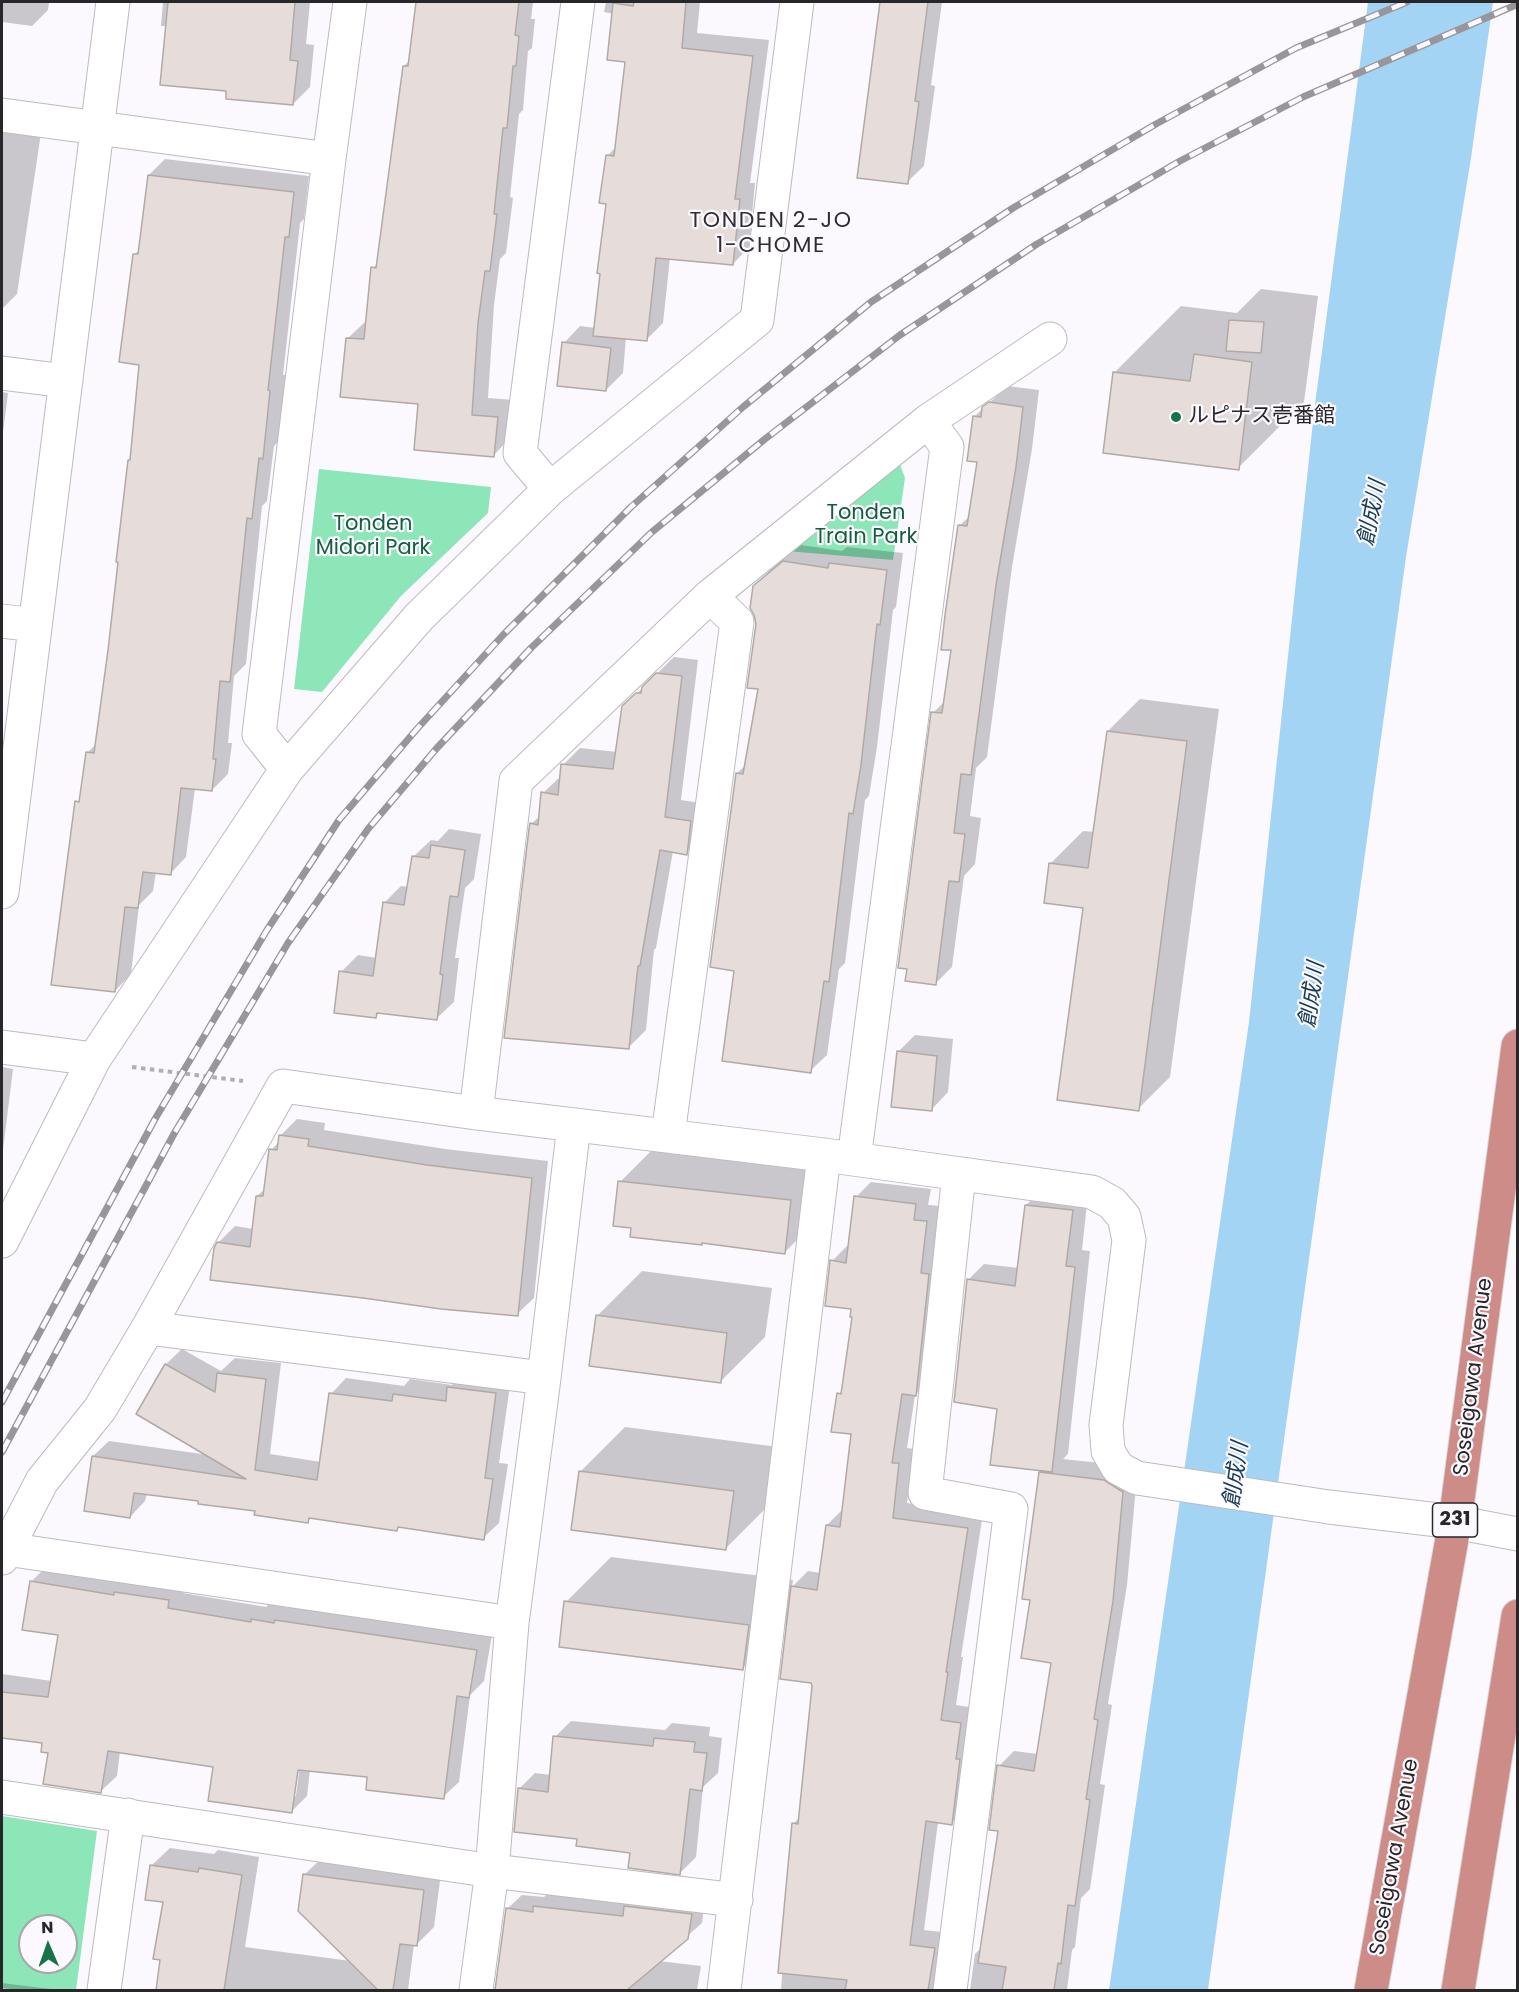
<!DOCTYPE html>
<meta charset="utf-8">
<style>
body{margin:0}
#map{position:relative;width:1519px;height:1992px;overflow:hidden;background:#fcf9fe;font-family:Poppins,sans-serif}
canvas{display:block}
.frame{position:absolute;inset:0;border:3px solid #272628;pointer-events:none}
.north{position:absolute;left:18px;top:1914px;width:60px;height:60px;box-sizing:border-box;background:#fcf9fe;border:2px solid #a7a5a8;border-radius:50%;rotate:358deg;font-size:16px;font-weight:700;line-height:24px;text-align:center;color:#272628}
.north::after{content:'';display:block;margin:auto;width:21px;height:27px;background:#167449;clip-path:polygon(50% 0,100% 100%,50% 72%,0 100%)}
</style>
<div id="map">
<canvas width="1519" height="1992"></canvas>
<div class="frame"></div>
<div class="north">N</div>
</div>
<script>
const c = document.querySelector('canvas').getContext('2d');
c.lineJoin = 'round';
function fillPath(path, color) { c.fillStyle = color; c.fill(path, 'evenodd'); }
const toPath = rows => new Path2D(rows.map(r => 'M' + r).join(''));
function strokePath(path, color, width, dash) { c.strokeStyle = color; c.lineWidth = width; c.lineCap = dash ? 'butt' : 'round'; c.setLineDash(dash || []); c.stroke(path); }
function write(font, color, halo, rows, align = 'center') {
  c.font = font + ' Poppins,"Noto Sans JP",sans-serif'; c.lineWidth = 4.5; c.setLineDash([]); c.textBaseline = 'middle'; c.strokeStyle = halo; c.fillStyle = color; for (const [text, x, y, turn = 0] of rows) {
    c.save(); c.translate(x, y); c.rotate((+turn || 0) * Math.PI / 180); c.textAlign = isNaN(turn) ? turn : align; if (halo) c.strokeText(text, 0, 0); c.fillText(text, 0, 0); c.restore();
  }
}
const green = toPath([
 [898,459,905,478,893,560,786,551],
 [319,469,491,487,488,513,401,596,322,692,294,689],
 [2,1816,97,1831,76,1990,18,1990,2,1988],
 [30,1926,66,1926,66,1962,30,1962]
]);
const water = toPath([
 [1368,2,1493,2,1471,158,1406,557,1208,1990,1109,1990,1249,1022,1314,412]
]);
const shadow = toPath([
 [2,2,49,2,48,10,32,26,2,22],
 [163,2,310,2,306,44,314,45,310,87,293,104,228,90,167,26,161,26],
 [418,2,533,2,531,19,535,19,532,48,528,51,523,110,519,114,510,197,513,198,506,253,500,259,494,305,488,398,514,400,510,438,494,455,348,338,365,322,367,322,373,268,379,262,404,66,410,60],
 [606,2,700,2,697,33,769,40,750,183,755,183,749,247,733,264,670,258,663,323,647,339,626,337,623,373,606,390,564,343,580,326,596,328,608,202,607,156,616,147,627,61,614,14,604,12],
 [882,2,942,2,931,85,935,86,924,166,907,182,859,177],
 [2,128,41,133,17,294,2,309],
 [165,159,309,176,304,219,300,223,283,375,286,375,279,441,274,446,267,501,262,506,246,664,234,676,228,743,232,743,228,774,212,790,195,788,186,857,170,874,156,872,153,891,139,905,131,974,115,991,77,802,81,798,87,753,97,743,131,459,141,363,135,254,140,249,149,175],
 [1261,289,1318,296,1304,402,1238,468,1115,372,1181,306,1237,313],
 [1007,386,1039,390,1032,449,1012,567,987,757,976,768,970,816,981,818,975,864,964,876,952,967,935,984,933,713,946,700,952,649,959,526,971,515,979,461,974,417],
 [2,392,8,393,2,440],
 [801,545,842,551,847,547,903,553,896,607,893,610,877,747,869,796,865,800,845,963,839,969,827,1055,810,1071,736,970,737,773,747,764,760,688,754,587,771,569],
 [674,657,698,660,681,800,707,804,703,837,686,853,673,851,656,948,654,950,646,1030,629,1047,531,824,541,815,543,793,561,776,563,765,580,748,617,752,623,707],
 [1140,699,1219,709,1170,1077,1138,1109,1084,907,1051,863,1083,831,1095,832,1108,731],
 [449,829,481,834,474,879,465,888,455,958,459,958,454,1002,437,1018,380,1012,375,1017,341,972,358,955,377,958,384,903,401,886,409,887,414,856,431,840,438,841],
 [915,1035,953,1039,948,1092,932,1109,898,1052],
 [2,1067,13,1069,2,1158],
 [297,1119,325,1123,324,1130,445,1149,548,1161,534,1298,517,1314,218,1243,235,1226,253,1229,257,1196,266,1188,271,1150,279,1142,280,1136],
 [665,1137,835,1156,830,1207,785,1252,633,1226,620,1182],
 [871,1182,931,1189,928,1205,942,1206,931,1380,915,1395,907,1448,914,1449,907,1503,983,1513,961,1657,963,1657,956,1705,975,1708,967,1808,951,1823,938,1822,924,1930,951,1933,956,1990,781,1990,793,1824,800,1817,813,1686,788,1623,743,1668,566,1602,611,1557,793,1580,792,1587,808,1571,821,1573,827,1525,842,1510,853,1433,839,1394,843,1389,854,1316,852,1308,832,1261,847,1246,849,1246,856,1197],
 [1043,1189,1088,1194,1082,1250,1090,1251,1068,1454,1063,1459,1119,1465,1137,1476,1127,1585,1108,1704,1112,1705,1100,1784,1105,1785,1090,1889,1081,1898,1075,1947,1072,1950,1067,1990,970,1990,975,1954,981,1948,999,1830,999,1766,1014,1751,1038,1754,1052,1662,1032,1599,1040,1473,1044,1469,998,1407,968,1280,984,1264,1019,1268,1026,1205],
 [642,1271,772,1288,765,1337,720,1382,597,1316],
 [182,1349,221,1371,235,1358,281,1363,270,1454,321,1462,331,1394,346,1378,404,1386,410,1379,452,1385,464,1372,511,1378,499,1463,508,1464,499,1523,483,1538,400,1526,397,1530,312,1517,307,1522,257,1510,147,1493,145,1501,130,1517,93,1456,109,1441,209,1455,138,1413,166,1364],
 [625,1427,778,1447,771,1503,726,1548,580,1472],
 [47,1566,184,1585,183,1593,266,1607,269,1604,289,1608,292,1605,492,1635,484,1681,470,1695,459,1782,443,1797,369,1776,310,1770,307,1796,291,1812,214,1765,120,1751,117,1776,101,1791,50,1751,44,1742,2,1737,2,1674,52,1681,59,1634,31,1582],
 [297,1762,300,1763,296,1796,293,1796],
 [571,1721,665,1730,672,1723,710,1727,709,1736,722,1738,718,1773,703,1787,696,1857,680,1873,632,1852,578,1838,519,1789,535,1773,551,1775,555,1737],
 [170,1848,214,1854,218,1850,259,1857,245,1947,351,1961,305,1874,323,1857,441,1873,434,1927,416,1945,414,1944,408,1990,158,1990,162,1959,164,1901,152,1865],
 [549,1892,705,1899,702,1923,659,1961,701,1966,697,1990,496,1990,507,1909,522,1895,544,1897],
 [2,1983,59,1990,2,1990]
]);
const building = toPath([
 [168,2,295,2,290,60,298,61,293,105,226,99,226,91,160,85,168,2],
 [416,2,519,2,515,35,519,36,516,66,513,66,507,128,503,128,494,214,497,214,490,271,485,271,478,323,472,415,498,417,494,457,414,450,418,404,340,397,346,338,364,339,371,267,376,268,403,66,408,66,416,2],
 [634,2,686,2,682,48,753,56,735,199,740,199,733,265,656,258,647,341,593,336,600,274,597,273,606,204,599,203,606,155,614,156,625,62,607,60,613,3,633,6,634,2],
 [880,2,928,2,915,101,919,102,908,184,857,178,880,2],
 [148,175,294,192,289,237,285,237,268,390,270,391,263,459,259,458,252,519,247,518,230,682,220,681,213,759,216,759,212,791,181,788,171,875,143,872,138,908,125,907,115,992,51,985,75,801,79,802,86,752,94,753,108,650,118,562,116,562,128,460,130,460,139,365,119,362,133,254,138,254,148,175],
 [1229,320,1264,322,1261,353,1226,351,1229,320],
 [562,342,611,348,606,391,557,386,562,342],
 [1194,354,1252,362,1239,470,1103,453,1113,372,1190,381,1194,354],
 [989,402,1023,407,1016,467,996,585,971,775,961,774,954,833,965,834,959,882,949,881,936,985,905,981,907,969,898,968,931,712,942,713,951,650,941,650,945,615,958,525,967,526,977,462,967,461,973,416,981,417,982,407,989,402],
 [783,561,828,568,829,563,887,570,880,625,877,624,861,765,853,814,849,813,829,982,824,981,811,1073,722,1061,734,971,710,967,736,773,743,774,758,689,747,688,756,624,754,615,750,608,753,586,783,561],
 [656,673,682,676,665,817,691,821,687,855,660,850,640,966,638,966,629,1049,504,1038,529,829,530,823,538,825,541,792,558,795,561,764,613,769,622,706,636,693,641,693,642,687,656,673],
 [1107,731,1187,741,1139,1111,1057,1100,1083,908,1044,903,1049,863,1088,868,1107,731],
 [431,845,465,850,458,897,450,896,440,974,443,975,437,1020,377,1013,376,1018,334,1013,339,971,373,976,383,902,404,905,412,856,429,858,431,845],
 [897,1051,937,1056,932,1111,891,1107,897,1051],
 [279,1135,309,1139,308,1146,427,1165,532,1178,518,1316,441,1309,363,1298,210,1280,214,1248,217,1242,250,1247,256,1196,263,1196,269,1149,277,1150,279,1135],
 [618,1181,791,1200,785,1254,702,1243,702,1245,630,1237,631,1228,613,1226,618,1181],
 [854,1196,916,1204,914,1220,927,1221,921,1273,929,1274,916,1396,902,1394,892,1463,899,1463,893,1518,968,1528,946,1672,948,1672,941,1720,961,1723,956,1759,960,1759,952,1825,926,1821,910,1945,935,1948,928,1990,845,1990,847,1980,778,1973,792,1823,798,1824,812,1686,811,1683,780,1679,791,1586,817,1590,826,1525,840,1527,851,1434,831,1432,837,1393,841,1394,852,1317,850,1317,851,1309,825,1306,830,1260,846,1263,854,1196],
 [1025,1205,1073,1210,1066,1266,1075,1267,1052,1472,990,1465,997,1409,954,1402,967,1279,1015,1286,1025,1205],
 [596,1315,727,1333,721,1383,589,1366,596,1315],
 [165,1364,215,1392,217,1373,266,1379,255,1470,317,1480,329,1393,392,1401,393,1394,446,1401,447,1387,496,1393,485,1478,493,1479,484,1540,398,1527,397,1531,309,1518,308,1523,254,1515,255,1511,198,1504,198,1501,134,1493,130,1518,84,1511,92,1456,246,1479,136,1414,165,1364],
 [579,1471,734,1491,726,1550,571,1530,579,1471],
 [1039,1472,1104,1480,1123,1492,1113,1601,1094,1719,1098,1720,1086,1799,1090,1800,1075,1906,1068,1905,1061,1964,1058,1963,1054,1990,1002,1990,1006,1967,978,1963,998,1831,989,1830,997,1765,1034,1771,1051,1663,1021,1658,1030,1600,1022,1599,1039,1472],
 [30,1581,114,1595,114,1592,169,1600,168,1608,251,1622,251,1619,274,1623,275,1620,477,1650,469,1698,457,1696,444,1799,366,1790,367,1777,298,1770,292,1813,208,1801,213,1767,108,1751,101,1793,43,1784,48,1753,41,1752,42,1743,2,1738,2,1692,48,1697,58,1635,22,1630,30,1581],
 [564,1601,749,1625,743,1670,559,1647,564,1601],
 [553,1736,653,1746,654,1738,695,1742,694,1752,707,1753,702,1791,690,1789,680,1875,628,1868,630,1853,576,1846,577,1839,514,1832,518,1788,548,1792,553,1736],
 [150,1865,198,1872,199,1868,242,1875,224,1990,156,1990,160,1960,153,1959,163,1902,145,1900,150,1865],
 [303,1874,424,1890,417,1946,400,1944,393,1990,378,1990,298,1911,303,1874],
 [533,1906,623,1916,624,1906,692,1914,688,1939,627,1990,495,1990,506,1908,533,1912,533,1906]
]);
const path = toPath([
 [132,1067,243,1081]
]);
const minor = toPath([
 [2,115,329,159],
 [2,373,66,381],
 [550,489,520,453,578,2],
 [2,621,35,625],
 [287,769,259,734,329,159,350,2],
 [2,892,113,2],
 [2,1047,94,1059],
 [476,1113,516,781,710,596,928,421,1050,339],
 [668,1135,737,622,710,596],
 [854,1159,947,447,928,421],
 [2,1241,94,1059,287,769,419,617,550,489,757,320,797,2],
 [148,1328,544,1378],
 [6,1549,512,1623],
 [2,1558,42,1481,100,1409,148,1328,283,1086,476,1113,824,1155,1092,1192,1112,1203,1124,1217,1129,1240,1106,1425,1108,1451,1118,1468,1137,1478,1329,1507,1455,1522,1518,1534],
 [2,1797,492,1871,736,1900],
 [104,1990,128,1815],
 [476,1990,492,1871,512,1623,544,1378,574,1125],
 [724,1990,824,1155],
 [950,1990,1011,1509,925,1493,959,1174]
]);
const trunk = toPath([
 [1371,1990,1455,1522,1518,1046],
 [1458,1990,1518,1616]
]);
const rail = toPath([
 [2,1402,155,1119,267,930,339,820,416,730,503,635,631,507,743,407,871,302,1013,208,1156,124,1296,48,1407,2],
 [2,1452,175,1132,288,943,368,829,436,749,531,648,652,532,765,439,900,335,1037,244,1180,161,1303,97,1518,4]
]);
const markers = [
 [1176,417,6,"#167449"]
];
const shields = [
 [1455,1520,45]
];
const shieldNames = [
 ["231",1455,1520]
];
const poiNames = [
 ["ルピナス壱番館",1188,417]
];
const parkNames = [
 ["Tonden",866,514],
 ["Train Park",866,538],
 ["Tonden",373,525],
 ["Midori Park",373,549]
];
const streetNames = [
 ["Soseigawa Avenue",1474,1377,-83],
 ["Soseigawa Avenue",1395,1857,-80]
];
const neighbourhoodNames = [
 ["TONDEN 2-JO",771,221],
 ["1-CHOME",771,246]
];
const waterNames = [
 ["創成川",1373,513,-79],
 ["創成川",1313,995,-82],
 ["創成川",1237,1475,-82]
];
fillPath(green, '#8de6b8');
fillPath(water, '#a3d4f3');
fillPath(shadow, '#0003');
fillPath(building, '#e6dddb');
strokePath(building, '#b0a9a6', 1.5);
strokePath(minor, '#bdbac0', 35);
strokePath(trunk, '#d8d8d8', 35);
strokePath(path, '#b1aeb2', 4, [4.5, 4.5]);
strokePath(minor, '#fff', 33);
strokePath(trunk, '#ce8c88', 33);
strokePath(rail, '#98969a', 7);
strokePath(rail, '#fcf9fe', 4.5, [14]);
for (const [x, y, r, color] of markers) { const dot = new Path2D(); dot.arc(x, y, r, 0, 2 * Math.PI); c.fillStyle = color; c.fill(dot); strokePath(dot, '#fcf9fe', 2); }
for (const [x, y, w] of shields) { const box = new Path2D(); box.roundRect(x - w / 2, y - 17, w, 34, 4.5); c.fillStyle = '#fcf9fe'; c.fill(box); strokePath(box, '#272628', 1.5); }
write('bold 20px', '#272628', null, shieldNames);
write('21px', '#272628', '#fcf9fe', poiNames, 'left');
write('21px', '#165d3e', '#fcf9fe', parkNames);
write('21px', '#272628', '#fcf9fe', streetNames);
c.letterSpacing = '1.5px';
write('22px', '#2f2d31', '#fcf9fe', neighbourhoodNames);
c.letterSpacing = '0px';
write('italic 22px', '#173d52', '#fcf9fe', waterNames);
</script>
